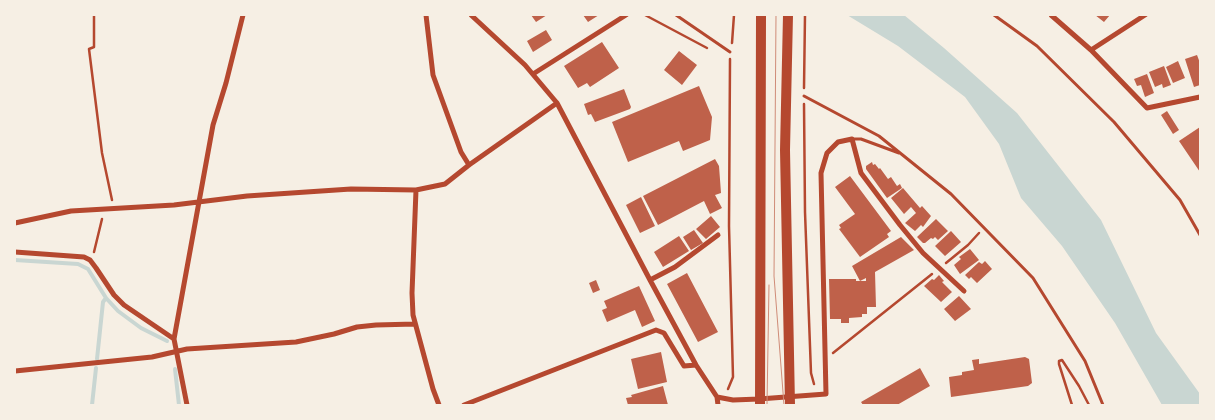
<!DOCTYPE html>
<style>
body{margin:0}
#map{position:relative;width:1215px;height:420px;overflow:hidden;background:#f6efe4;font-family:Ubuntu,sans-serif}
canvas{display:block}
.frame{position:absolute;inset:0;border:16px solid #f6efe4;pointer-events:none}
</style>
<div id="map">
<canvas width="1215" height="420"></canvas>
<div class="frame"></div>
</div>
<script>
const c = document.querySelector('canvas').getContext('2d');
c.lineJoin = 'round';
function fillPath(path, color) { c.fillStyle = color; c.fill(path, 'evenodd'); }
const toPath = rows => new Path2D(rows.map(r => 'M' + r).join(''));
function strokePath(path, color, width, dash) { c.strokeStyle = color; c.lineWidth = width; c.lineCap = dash ? 'butt' : 'round'; c.setLineDash(dash || []); c.stroke(path); }
const water = toPath([
 [847,15,904,15,944,48,1017,113,1101,220,1156,333,1200,394,1200,405,1162,405,1115,323,1062,246,1021,198,999,144,965,97,898,46]
]);
const stream = toPath([
 [15,260,78,264,88,269,106,298,118,311,141,328,167,341],
 [97,359,103,302,106,298],
 [175,369,179,405],
 [92,405,96,368]
]);
const building = toPath([
 [531,15,547,15,536,22],
 [583,15,599,15,588,22],
 [1095,15,1110,15,1104,22],
 [546,30,552,40,533,52,527,41],
 [602,42,619,68,590,87,587,83,578,88,564,66],
 [679,51,697,65,682,85,664,70],
 [1197,55,1200,63,1200,85,1194,87,1185,59],
 [1178,61,1185,78,1173,83,1166,67],
 [1164,66,1171,85,1163,88,1162,84,1155,87,1149,72],
 [1147,74,1154,93,1145,97,1141,85,1137,86,1134,79],
 [699,86,712,117,710,140,683,151,679,141,628,162,612,122],
 [624,89,631,107,630,109,595,122,591,114,588,115,584,104],
 [1167,111,1179,130,1173,134,1161,115],
 [1200,127,1200,172,1179,141],
 [715,159,719,166,721,193,715,195,722,208,710,214,704,201,658,225,643,196],
 [872,162,873,165,875,164,879,169,880,168,888,179,891,177,897,186,900,184,902,188,887,198,866,169,866,166],
 [850,176,891,231,887,234,889,237,860,257,839,229,841,228,839,225,855,214,835,187],
 [903,188,920,208,922,206,931,216,923,227,921,225,915,231,905,223,916,213,911,207,904,214,891,198],
 [641,197,655,226,640,233,626,205],
 [711,216,720,227,706,239,696,229],
 [936,219,948,231,938,240,935,237,933,239,931,238,925,243,923,243,917,237],
 [694,230,703,243,691,250,683,237],
 [951,231,961,242,945,256,935,246],
 [679,236,689,251,663,267,654,252],
 [901,237,914,250,875,272,876,307,867,307,867,314,862,314,862,317,849,318,849,323,841,323,841,319,830,319,829,279,856,279,856,281,866,281,866,278,860,281,852,266],
 [970,249,979,260,960,274,954,265,961,259,959,257],
 [985,261,992,269,977,283,971,277,969,279,965,275,979,262,982,264],
 [687,273,718,332,698,342,667,284],
 [939,275,944,281,942,282,952,292,941,302,924,286,932,279,934,280],
 [596,280,600,290,593,293,589,283],
 [639,286,655,321,642,327,635,310,607,322,602,310,607,308,604,301],
 [959,296,971,309,955,321,944,309],
 [661,352,667,382,638,389,631,359],
 [1025,357,1029,359,1032,383,1028,386,951,397,949,377,962,375,962,372,974,370,972,360,979,359,979,364],
 [920,368,930,386,897,405,863,405,861,402],
 [663,386,668,405,628,405,626,398,632,397,631,395]
]);
const path = toPath([
 [94,15,94,47,89,49,102,153,112,200],
 [645,15,707,48],
 [732,43,734,15],
 [804,88,805,15],
 [804,104,805,212,811,373,814,384],
 [94,252,102,219],
 [946,263,968,245,979,233],
 [833,353,932,274],
 [728,389,733,377,729,226,730,59],
 [1072,405,1059,364,1059,361,1062,360,1079,386,1089,405]
]);
const service = toPath([
 [676,15,730,52],
 [994,15,1037,46,1114,122,1180,200,1200,235],
 [804,96,879,136,951,194,1033,278,1085,361,1103,405],
 [853,139,861,139,899,153]
]);
const minor = toPath([
 [426,15,433,75,461,152,469,165],
 [471,15,525,65,557,103,650,280,696,365,717,397,733,400,759,399,826,394,821,173,827,153,838,142,852,139,861,173,900,225,923,253,964,291],
 [1051,15,1091,50,1147,108,1200,97],
 [1091,50,1145,15],
 [533,74,626,15],
 [416,190,412,293,413,315,433,389,439,405],
 [15,223,71,211,174,205,247,196,351,189,416,190,445,184,469,165,557,103],
 [15,252,84,257,90,260,96,268,114,295,124,305,174,339],
 [650,280,675,267,718,235],
 [15,371,152,357,187,349,296,342,334,334,357,327,376,325,415,324],
 [717,397,718,405],
 [187,405,174,339,213,125,226,83,243,15],
 [464,405,656,330,664,333,684,366,696,365]
]);
const trunk = toPath([
 [788,15,785,150,790,405],
 [760,405,761,15]
]);
const tram = toPath([
 [776,15,774,276,784,405],
 [767,405,769,285]
]);
fillPath(water, '#c9d6d2');
strokePath(stream, '#c9d6d2', 4);
fillPath(building, '#bf614a');
strokePath(path, '#b5482f', 2.5);
strokePath(service, '#b5482f', 3);
strokePath(minor, '#b5482f', 5);
strokePath(trunk, '#b5482f', 10);
strokePath(tram, '#cf8b77', 1);
</script>
